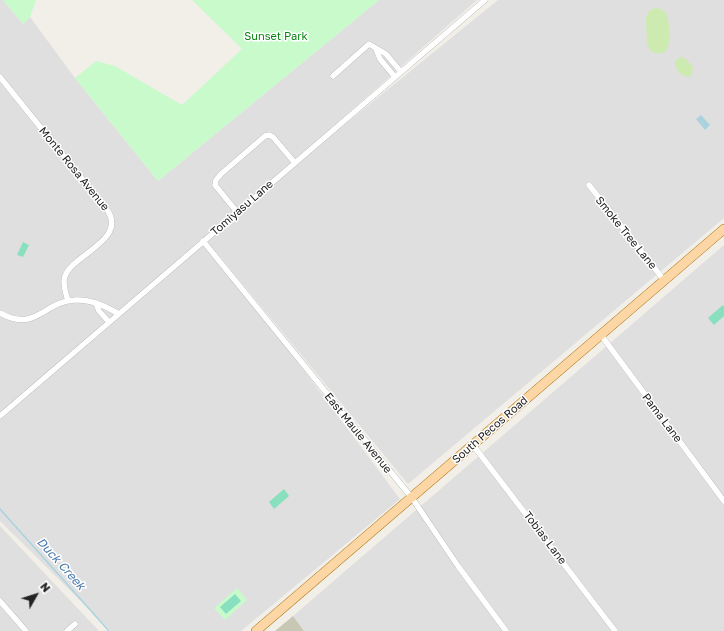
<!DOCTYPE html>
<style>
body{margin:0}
#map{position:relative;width:724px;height:631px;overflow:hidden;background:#f2efe9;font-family:"Golos Text",sans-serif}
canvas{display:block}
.north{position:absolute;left:16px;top:575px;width:40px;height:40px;-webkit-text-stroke:3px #fff;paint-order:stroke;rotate:51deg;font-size:11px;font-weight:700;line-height:16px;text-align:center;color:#222}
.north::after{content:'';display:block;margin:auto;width:14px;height:18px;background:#222;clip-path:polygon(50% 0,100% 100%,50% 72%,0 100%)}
</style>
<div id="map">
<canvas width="724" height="631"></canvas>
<div class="north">N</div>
</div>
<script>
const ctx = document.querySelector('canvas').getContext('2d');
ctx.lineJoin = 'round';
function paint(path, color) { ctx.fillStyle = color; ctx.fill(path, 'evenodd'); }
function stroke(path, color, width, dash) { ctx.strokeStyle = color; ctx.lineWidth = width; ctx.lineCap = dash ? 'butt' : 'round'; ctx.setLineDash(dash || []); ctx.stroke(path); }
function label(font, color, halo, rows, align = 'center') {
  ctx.font = font + ' "Golos Text",sans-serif'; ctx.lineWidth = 3; ctx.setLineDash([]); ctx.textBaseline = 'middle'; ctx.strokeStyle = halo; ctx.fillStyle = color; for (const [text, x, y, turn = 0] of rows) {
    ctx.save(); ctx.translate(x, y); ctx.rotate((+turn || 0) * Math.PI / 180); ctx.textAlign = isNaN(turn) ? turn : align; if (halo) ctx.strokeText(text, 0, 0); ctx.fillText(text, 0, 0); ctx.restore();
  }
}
paint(new Path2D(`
 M0,0h3l20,24 7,-7 45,61 83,103 221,-181h98l-260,228 281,-228h226v218l-316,266 -196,-237 188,252 -159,132h-130l-111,-110z
 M724,245v386h-420l-11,-15z
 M0,526l99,105h-99z`), '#e0dfdf');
paint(new Path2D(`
 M293,616l11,15h-29z`), '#c7c7b4');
paint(new Path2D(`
 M655,8c7,0 11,3 13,10 1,12 7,43 -16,34l-5,-7 -1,-28 3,-6z
 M680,57l6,2 7,8 -1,7 -3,3c-8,0 -15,-9 -14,-16z`), '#cdebb0');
paint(new Path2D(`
 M3,0h33l-6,17 -7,7z
 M192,0h187l-221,181 -83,-103 21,-17 19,5 67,39 60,-56z
 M237,588l10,12 -22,20 -11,-12z`), '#c8facc');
paint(new Path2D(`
 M23,242l6,3 -6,12 -6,-2z
 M723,305l1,2v9l-10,9 -6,-7z
 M284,489l5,7 -15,13 -5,-7z
 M235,594l6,7 -15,13 -6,-7z`), '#88e0be');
paint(new Path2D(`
 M701,115l9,10 -5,5 -9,-11z`), '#aad3df');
stroke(new Path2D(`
 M0,509l109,122`), '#aad3df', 1.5);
const minor = new Path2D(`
 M376,49l4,10 15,18
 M333,76l36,-32 17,10 15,18
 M0,77l108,134c18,29 -34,43 -43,65 -3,7 1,18 3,25
 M589,185l75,95
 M237,212l-22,-27 1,-5 5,-6 44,-38 4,-1 4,2 22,26
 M203,241l209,257 46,68 48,65
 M96,303l3,8 10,11
 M0,313c36,20 44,-12 75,-13 16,-1 30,6 44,14
 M601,335l123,166
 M0,416l485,-416
 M473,445l142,186
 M0,601l26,30
 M67,631l8,-7`);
const primary = new Path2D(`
 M256,631l468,-402`);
stroke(minor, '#a9a9a9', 6);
stroke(primary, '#a06b00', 10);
stroke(minor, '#fff', 5.5);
stroke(primary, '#fcd6a4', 9);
label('11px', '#0c8416', '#fff', [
 ["Sunset Park",276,37]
]);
label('11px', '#222', '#fff', [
 ["Monte Rosa Avenue",74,169,51],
 ["Tomiyasu Lane",242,208,-41],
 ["Smoke Tree Lane",626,233,51],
 ["Pama Lane",662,418,53],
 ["South Pecos Road",490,430,-41],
 ["East Maule Avenue",358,433,51],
 ["Tobias Lane",545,538,53]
]);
label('italic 12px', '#4a7aab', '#fff', [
 ["Duck Creek",61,564,48]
]);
</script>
